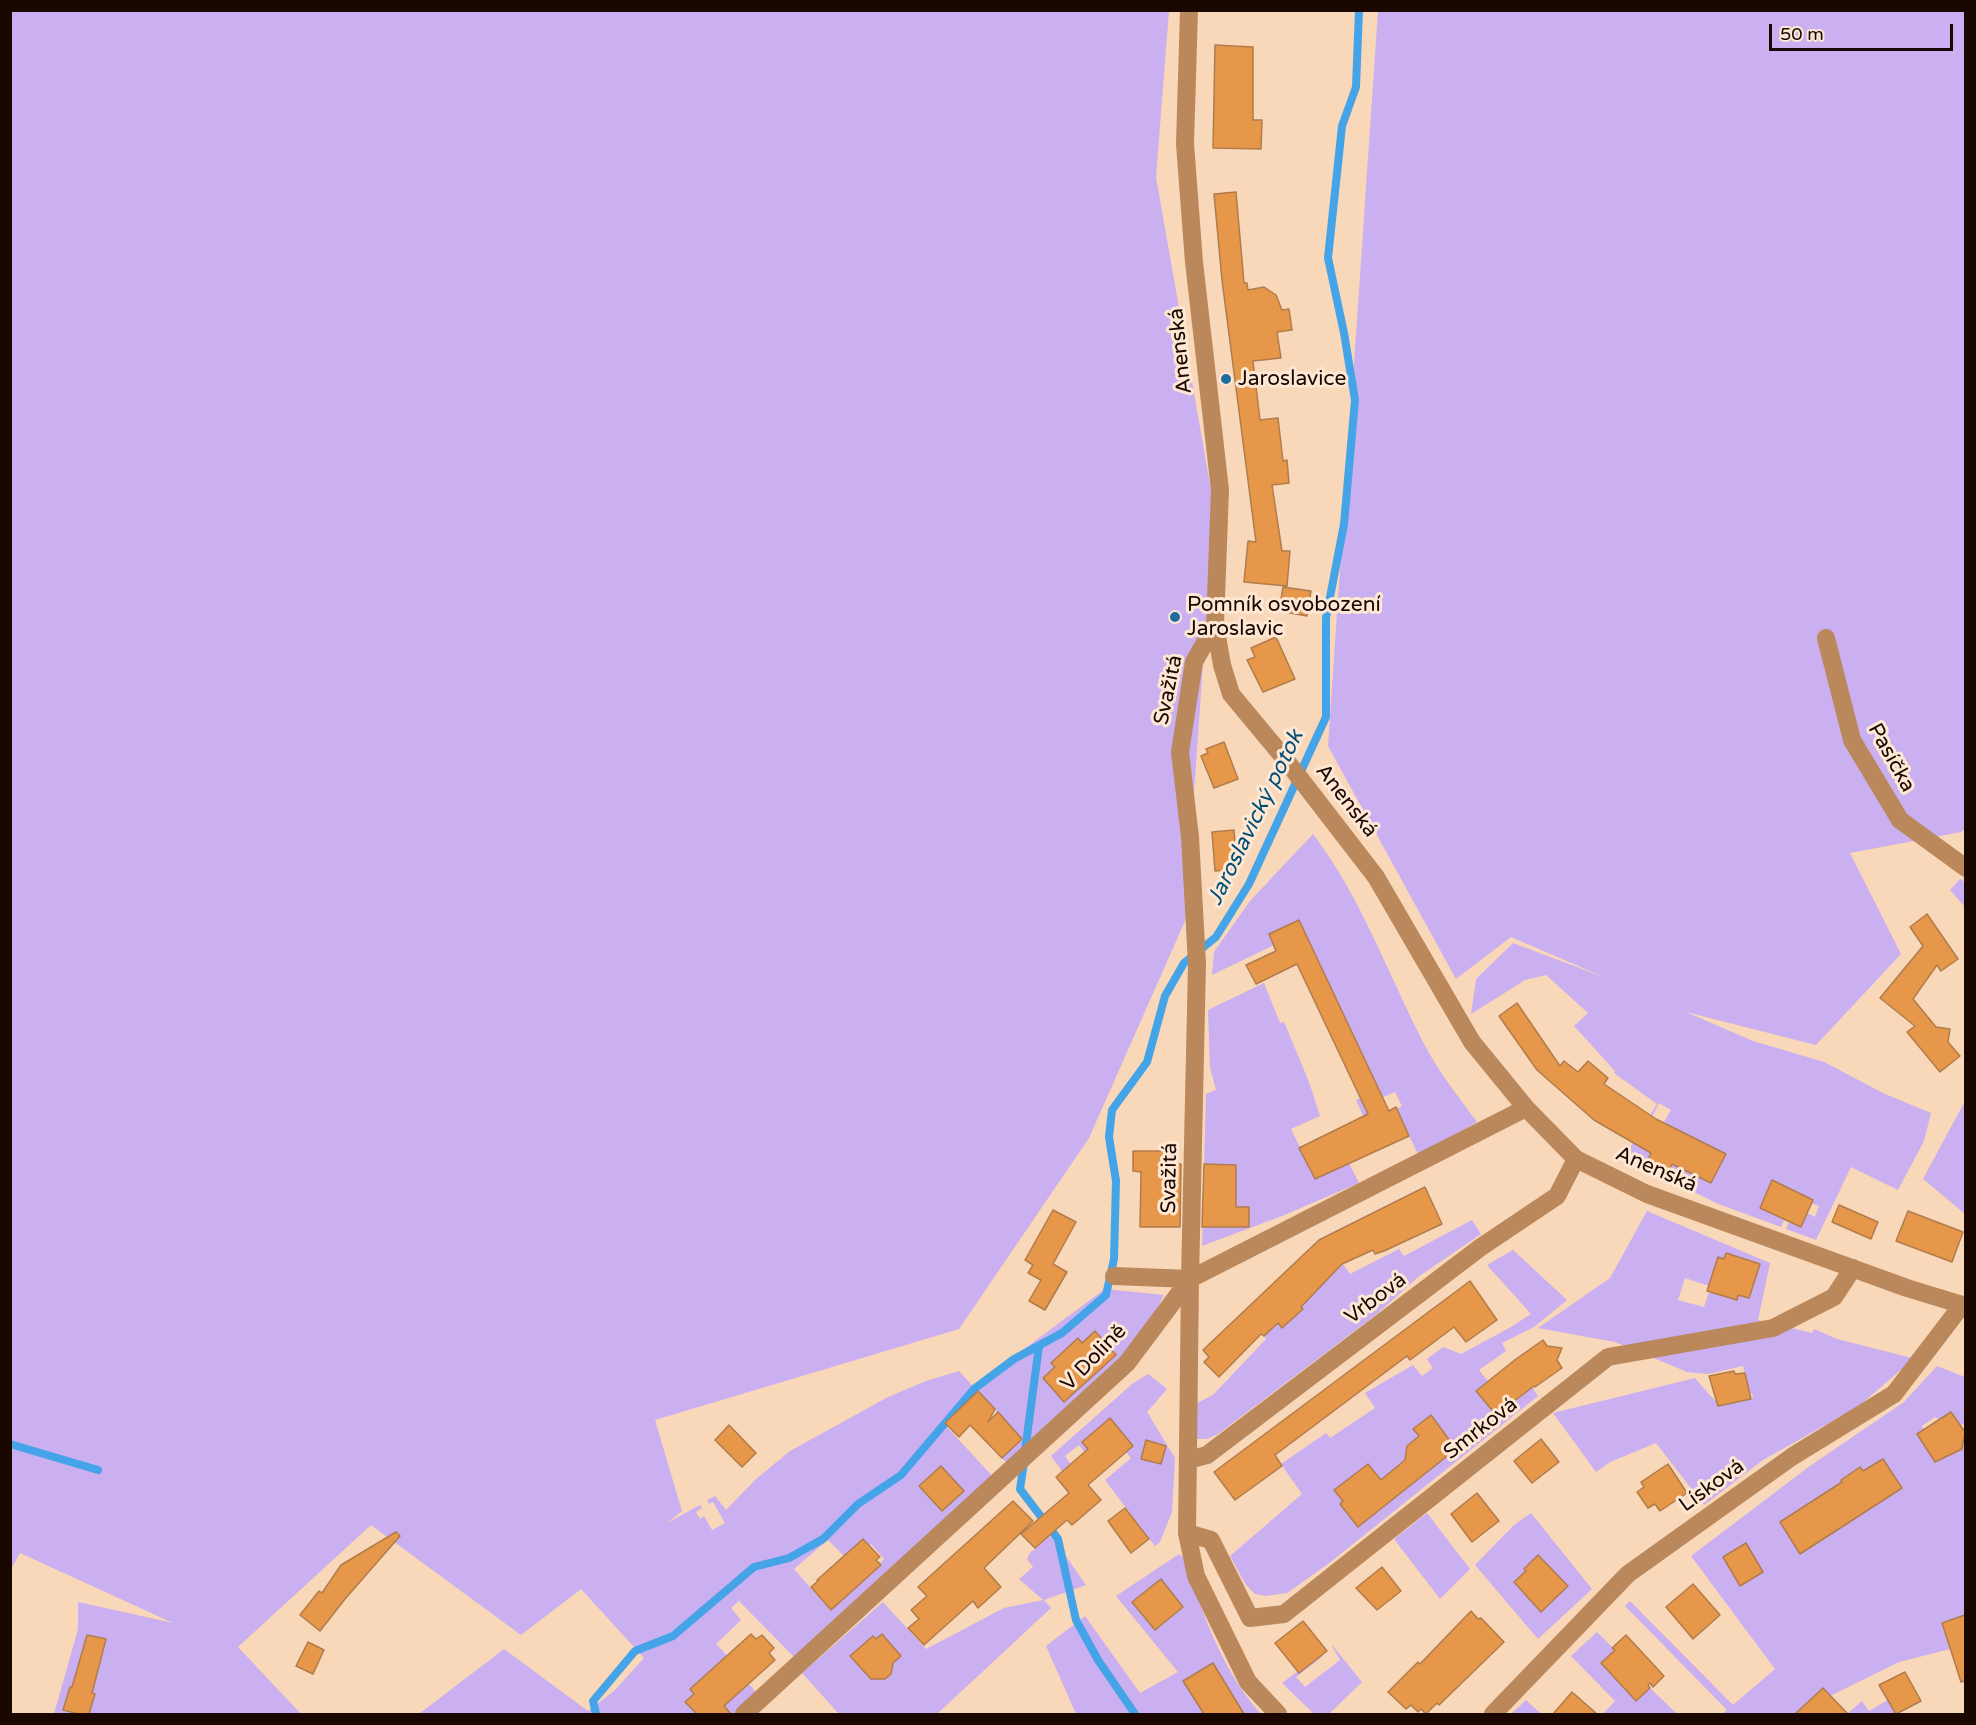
<!DOCTYPE html>
<meta charset="utf-8">
<style>
body{margin:0}
#map{position:relative;width:1976px;height:1725px;overflow:hidden;background:#f9d7b9;font-family:"Varela Round",sans-serif}
canvas{display:block}
.frame{position:absolute;inset:0;border:12px solid #1a0700;pointer-events:none}
.scale{position:absolute;left:1769px;top:24px;width:184px;height:27px;box-sizing:border-box;border:3px solid #1a0700;border-top:0;padding-left:8px;font-size:18px;line-height:21px;white-space:nowrap;color:#1a0700;-webkit-text-stroke:4px #fee7d3;paint-order:stroke}
</style>
<div id="map">
<canvas width="1976" height="1725"></canvas>
<div class="frame"></div>
<div class="scale">50 m</div>
</div>
<script>
const ctx = document.querySelector('canvas').getContext('2d');
ctx.lineJoin = 'round';
function paint(path, color) { ctx.fillStyle = color; ctx.fill(path, 'evenodd'); }
function stroke(path, color, width, dash) { ctx.strokeStyle = color; ctx.lineWidth = width; ctx.lineCap = dash ? 'butt' : 'round'; ctx.setLineDash(dash || []); ctx.stroke(path); }
function label(font, color, halo, rows, align = 'center') {
  ctx.font = font + ' "Varela Round",sans-serif'; ctx.lineWidth = 6; ctx.setLineDash([]); ctx.textBaseline = 'middle'; ctx.strokeStyle = halo; ctx.fillStyle = color; for (const [text, x, y, turn = 0] of rows) {
    ctx.save(); ctx.translate(x, y); ctx.rotate((+turn || 0) * Math.PI / 180); ctx.textAlign = isNaN(turn) ? turn : align; if (halo) ctx.strokeText(text, 0, 0); ctx.fillText(text, 0, 0); ctx.restore();
  }
}
paint(new Path2D(`
 M11,11h1158l-13,166 58,330 -29,414 -96,217 -130,191 -304,91 27,91 -15,12 33,-18 2,3 -6,4 4,7 4,-3 8,14 13,-7 -12,-21 -4,2 -2,-4 8,-4 11,14 29,-30 35,-29 98,-54 38,-16 33,-10 19,21 23,-26 104,-77 59,6 -26,50 -127,122 -9,-9 20,-19 -44,-47 -32,34 50,54 -200,179 -57,-58 -8,7 10,12 -25,24 11,11 -3,3 34,36 -22,20h-317l85,-65 84,62 26,-20 30,-33 -63,-69 -60,46 -150,-110 -133,122 63,67h-247l24,-85v-27l95,21 -153,-70 -9,16zM828,1540l26,26 17,-22 13,15 -4,4 2,2 -52,45 -36,-41z
 M1378,11h587v818l-4,3 -111,21 51,101 -85,91 -130,-33 67,29 71,21 61,32 46,19 -7,28 -26,49 -47,-23 -35,73 -30,-11 3,-7 12,5 6,-14 8,4 4,-11 -8,-3 1,-4 -40,-19 -12,28 24,12 -3,7 -65,-24 -50,-25 6,-14 2,1 -13,-38 10,-17 -12,-7 -22,43 14,7 -7,15 -21,-9 34,-55 -43,-31 1,-2 -41,-45 14,-13 -42,-38 -21,5 -54,34 5,-35 37,-36 93,35 -95,-41 -55,42 -128,-233z
 M1313,834c48,63 74,138 110,208 15,29 35,54 54,80l-58,34 -23,-47 6,-3 -7,-14 -21,9 -9,19 -9,-20 22,-11 -79,-169 -30,14 5,11 -62,30 2,-23 36,-51z
 M1960,879l5,3v25l-15,-17z
 M1264,983l16,40 4,-1 25,60 11,34 -29,13 24,49 34,-15 10,20 -77,33 -80,30 4,-152 10,-4 -6,-23 -2,-57z
 M1965,1101h1l-1,113 -42,-35z
 M1647,1211l123,52 -12,57 54,13 2,-4 23,10 75,19 -1,3 -52,45 -96,54 -59,45 -48,-62 -46,19 -14,10 -43,-59 142,-35c23,27 22,31 58,20l-1,-5h-3l-6,-27 -35,8 -21,-2 -72,-30 -77,-14 72,-50zM1726,1253l34,11 -11,34 -11,-3 -1,5 -28,-8 -5,15 -26,-7 7,-22 24,8 9,-29 6,2z
 M1472,1220l9,14 -63,43 -41,37 -159,120 -11,5h-10v-36l16,-8 53,-56 -2,-3 14,-13 4,5 8,-7 -4,-5 29,-24 28,-28 7,10 49,-25 5,7z
 M1513,1250l54,50 -33,27 -32,16 4,8 -27,19 13,16 -12,10 16,21 36,-30 6,9 -210,168 -41,29 -21,3 -11,-2 -9,-9 -16,-29 72,-62 -21,-30 45,-31 4,5 45,-30 -10,-15 48,-28 9,11 11,-8 -6,-9 16,-12 18,7 50,-27 20,-13 -44,-49z
 M1937,1366l28,11v51l-2,-4 -3,1 -9,-13 -12,8 -4,-3 -13,9 2,4 -7,4 18,28 27,-13 -2,-7 5,-4v177l-23,8 8,26 -51,13 -69,34 -7,-8 -28,26h-72l4,-4 -102,-104 5,-5 103,104 42,-36 -84,-113 119,-90 94,-64z
 M1148,1374l19,15 -20,23 28,46 -3,54 -12,30 -5,4 -50,-66 26,-22 -5,-6 7,-6 -23,-27 -28,23 11,13 -3,4 12,14 -1,1 -22,-29 -14,11 13,18 -1,1 -8,-9 -7,5 -11,-15 81,-72z
 M1427,1513l43,56 -30,30 -46,-60z
 M1531,1513l61,76 -54,50 -63,-74 39,-40z
 M1050,1536l8,9 28,40 -42,15 7,8 -114,106h-98l-37,-41 81,-71 43,47 78,-41 39,-8 -24,-21 14,-12 -6,-8 3,-6z
 M1179,1554l4,3c19,54 39,114 78,157h-185l-30,-68 39,-30 55,77 38,-21 -62,-76z
 M1597,1632l18,18 -13,12 34,38 14,-12 27,26h-74l12,-13 -44,-45z
 M1332,1646h1l29,36 -33,32h-15l-32,-31 40,-30 1,3 -27,21 9,10 35,-27z
 M1526,1700l15,14h1h-31z
 M1888,1700l8,14h-49l15,-13 7,10z`), '#caaff1');
stroke(new Path2D(`
 M10,1444l88,26
 M1025,1451l14,-105
 M1024,1463l-4,26 38,50 18,81 22,40 37,54
 M596,1714l-3,-13 42,-50 38,-15 81,-69 35,-9 34,-19 35,-35 43,-29 73,-86 40,-30 48,-26 44,-38 8,-36 2,-78 -7,-44 3,-27 35,-48 18,-66 19,-33 32,-26 33,-53 77,-167v-99l18,-94 11,-124 -11,-67 -16,-75 14,-132 14,-39 3,-77`), '#44a4e7', 8);
const building = new Path2D(`
 M1215,45l38,2v73h9l-1,29 -48,-1z
 M1236,192l8,91h3l1,7 16,-3 12,8 6,15 7,-1 3,21 -15,2 4,26 -28,3 7,59 18,-2 5,43 4,-1 2,23 -17,2 10,66h8l-3,35 -43,-4 4,-41 8,1 -34,-262 -8,-86z
 M1283,587l28,4 -4,25 -28,-5z
 M1276,637l19,42 -32,13 -16,-32 8,-3 -4,-9z
 M1224,742l14,37 -24,9 -13,-32 7,-3 -2,-4z
 M1234,830l3,39 -22,2 -3,-39z
 M1927,914l31,45 -17,12 -4,-6 -24,34 23,28 14,2 -2,13 12,14 -20,16 -33,-40 8,-6 -35,-28 43,-52 -13,-19z
 M1299,920l90,191 7,-4 13,29 -94,43 -16,-31 69,-34 -71,-150 -41,20 -10,-19 30,-14 -7,-17z
 M1517,1003l43,63 4,-5 14,11 10,-11 20,17 -4,6 52,35 70,35 -15,29 -39,-19 -7,15 -22,-9 8,-17 -57,-33 -57,-50 -38,-54z
 M1133,1151h44v13h4l-1,63h-40l1,-55 -8,-1z
 M1204,1164l32,1v42h13v20h-47z
 M1772,1180l41,20 -12,27 -41,-19z
 M1425,1187l17,37 -58,27 -9,3 -2,-4 -31,14 -41,43 2,2 -21,19 -4,-5 -14,13 -3,-2 -42,43 -15,-15 5,-5 -6,-7 116,-110z
 M1839,1205l39,17 -7,17 -39,-17z
 M1053,1210l23,12 -23,42 14,8 -22,38 -16,-9 12,-21 -13,-7 5,-8 -8,-5z
 M1908,1211l55,21 -11,30 -56,-21z
 M1726,1253l34,11 -11,34 -11,-3 -1,5 -30,-9 11,-34 6,2z
 M1470,1281l27,39 -31,22 -12,-15 -44,33 -3,-4 -132,99 7,11 -47,34 -21,-28z
 M1095,1331l21,24 -52,47 -21,-24 12,-11 -4,-4 27,-25 4,5z
 M1543,1340l4,6 15,2 -5,12 5,8 -27,19 -1,-1 -38,29 -20,-24 40,-32z
 M1734,1371l1,3 10,-1 6,26 -33,7 -9,-30z
 M978,1391l17,18 -7,13 10,-10 24,27 -20,19 -32,-33 -11,12 -14,-14z
 M1951,1412l14,20 -3,17 -27,13 -18,-28z
 M1431,1415l25,34 -98,78 -18,-23 3,-3 -9,-11 34,-26 13,16 24,-20 2,-14 12,-10 -6,-7z
 M1110,1418l23,28 -45,39 13,15 -29,25 -5,-5 -32,28 -14,-14 48,-41 -13,-16 32,-28 -6,-7z
 M729,1425l27,28 -14,14 -27,-27z
 M1541,1439l18,23 -27,21 -18,-22z
 M1146,1440l20,6 -5,18 -20,-5z
 M1883,1459l19,29 -102,66 -20,-32 62,-40 -1,-2 19,-13 3,4z
 M1668,1464l19,29 -27,18 -5,-7 -7,4 -11,-16 7,-5 -3,-5z
 M941,1466l23,25 -22,20 -23,-25z
 M1477,1493l22,28 -27,21 -21,-28z
 M1013,1501l20,20 -49,47 17,19 -23,21 -5,-7 -49,44 -16,-17 11,-9 -8,-9 16,-14 -9,-9z
 M1125,1508l24,31 -18,14 -23,-32z
 M396,1532l4,4 -55,63 -25,32 -20,-16 19,-24 3,2 19,-28z
 M863,1539l17,18 -4,3 5,5 -50,45 -20,-23 7,-6 -1,-1z
 M1746,1543l17,29 -23,14 -17,-29z
 M1538,1555l30,31 -27,26 -27,-30 12,-11 -2,-2z
 M1382,1567l19,24 -24,19 -21,-22z
 M1161,1579l22,28 -28,23 -23,-28z
 M1693,1584l27,31 -27,24 -27,-32z
 M1471,1611l7,8 3,-1 23,24 -65,63 -2,-2 -11,11 -5,-5 -3,3 -7,-7 -5,4 -18,-17 30,-30 2,2z
 M1965,1615v66l-4,1 -19,-59z
 M1303,1621l24,30 -28,22 -24,-30z
 M751,1634l5,5 6,-4 12,13 -5,5 6,7 -51,46 7,8h-34l-12,-12 9,-8 -4,-5z
 M882,1634l19,22 -8,7 -2,11 -6,5h-14l-21,-23 23,-20 3,3z
 M87,1635l19,4 -14,54 3,1 -6,20h-10l-16,-4 7,-23h2z
 M1626,1635l38,41 -11,11 -3,-4 -2,2 2,3 -14,13 -35,-38 14,-13 -3,-2z
 M308,1642l16,8 -11,24 -17,-8z
 M1213,1663l31,51h-40l-21,-33z
 M1905,1672l16,29 -25,13 -17,-29z
 M1823,1688l25,26h-53z
 M1572,1692l25,22h-44z`);
paint(building, '#e69749');
stroke(building, '#b07c4c', 1.5);
stroke(new Path2D(`
 M1189,10l-4,134 9,118 26,228 -5,135 7,40 9,29 54,65 91,118 96,165 54,66 50,51 71,35 260,94 59,18
 M1215,625l-21,37 -14,90 10,85 7,127 -7,315 -3,254 9,43 52,106 30,32
 M1826,638l26,102 48,80 66,48
 M1114,1276l76,3
 M1188,1460l19,-5 274,-208 76,-51 19,-37
 M1187,1533l24,7 39,78 34,-4 324,-257 165,-29 61,-31 19,-29
 M744,1714l383,-351 63,-84 336,-171
 M1493,1714l135,-140 165,-118 101,-62 68,-89`), '#ba885b', 18);
for (const [x, y, r, color] of [
 [1226,379,6,"#1f6c9e"],
 [1175,617,6,"#1f6c9e"]
]) { const dot = new Path2D(); dot.arc(x, y, r, 0, 2 * Math.PI); ctx.fillStyle = color; ctx.fill(dot); stroke(dot, '#fee7d3', 2); }
label('21px', '#1a0700', '#fee7d3', [
 ["Anenská",1181,351,-96],
 ["Svažitá",1169,690,-78],
 ["Pasíčka",1891,758,61],
 ["Anenská",1346,801,52],
 ["Anenská",1656,1170,23],
 ["Svažitá",1170,1178,-89],
 ["Vrbová",1376,1299,-37],
 ["V Dolině",1094,1358,-46],
 ["Smrková",1481,1429,-38],
 ["Lísková",1712,1486,-36]
]);
label('21px', '#1a0700', '#fee7d3', [
 ["Jaroslavice",1238,379],
 ["Pomník osvobození",1187,605],
 ["Jaroslavic",1187,629]
], 'left');
label('italic 22px', '#014f7a', '#fee7d3', [
 ["Jaroslavický potok",1256,818,-64]
]);
</script>
